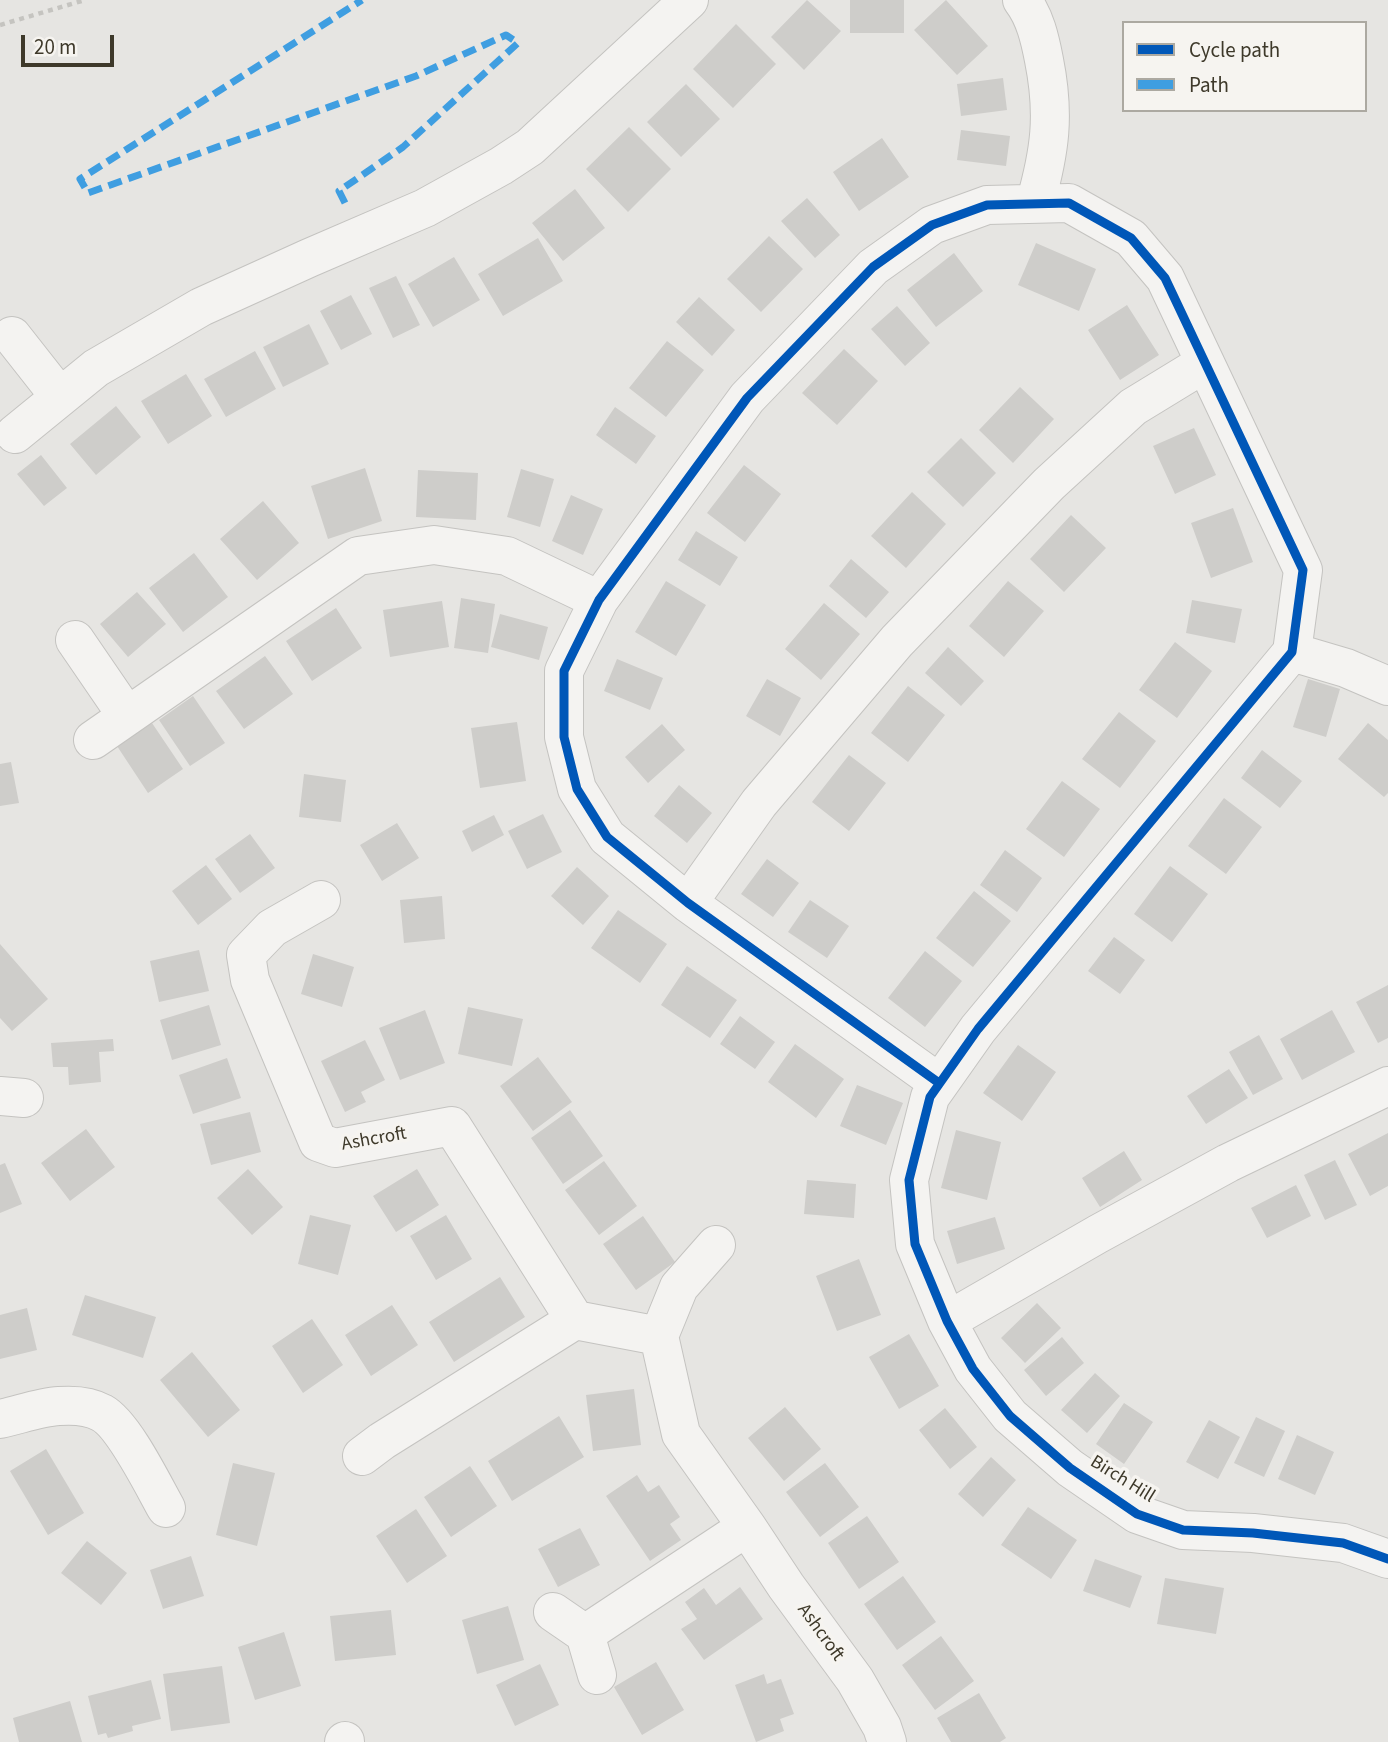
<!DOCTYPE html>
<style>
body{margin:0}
#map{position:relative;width:1388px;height:1742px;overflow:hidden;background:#e6e5e2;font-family:"Source Sans 3",sans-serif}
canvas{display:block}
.legend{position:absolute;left:1122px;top:21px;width:245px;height:91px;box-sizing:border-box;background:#f6f4f0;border:2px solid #aca9a1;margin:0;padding:9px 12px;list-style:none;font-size:21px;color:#3e392a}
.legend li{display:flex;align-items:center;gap:14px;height:35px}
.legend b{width:35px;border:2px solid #aca9a1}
.scale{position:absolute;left:21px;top:35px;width:93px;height:32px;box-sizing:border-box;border:4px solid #3e392a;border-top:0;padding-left:9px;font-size:21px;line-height:24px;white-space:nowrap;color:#3e392a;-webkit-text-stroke:5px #f6f4f0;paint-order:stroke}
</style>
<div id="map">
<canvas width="1388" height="1742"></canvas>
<ul class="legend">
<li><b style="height:9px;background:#0057b8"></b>Cycle path</li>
<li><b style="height:9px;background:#3f9ee1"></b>Path</li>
</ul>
<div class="scale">20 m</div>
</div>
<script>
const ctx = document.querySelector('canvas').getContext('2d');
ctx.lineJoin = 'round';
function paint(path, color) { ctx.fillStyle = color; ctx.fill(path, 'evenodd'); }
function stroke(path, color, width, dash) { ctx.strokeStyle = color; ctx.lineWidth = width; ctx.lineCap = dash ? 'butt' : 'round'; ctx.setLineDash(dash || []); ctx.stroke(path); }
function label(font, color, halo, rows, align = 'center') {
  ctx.font = font + ' "Source Sans 3",sans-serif'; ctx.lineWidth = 7; ctx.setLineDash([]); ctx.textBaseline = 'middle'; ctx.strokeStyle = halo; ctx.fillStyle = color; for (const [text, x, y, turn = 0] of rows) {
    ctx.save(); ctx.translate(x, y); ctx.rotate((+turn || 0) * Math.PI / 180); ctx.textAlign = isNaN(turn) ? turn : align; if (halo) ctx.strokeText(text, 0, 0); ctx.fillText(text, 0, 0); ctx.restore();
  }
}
paint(new Path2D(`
 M807,0l34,31 -37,39 -33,-33z
 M850,0h54v33h-54z
 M946,0l42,46 -31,29 -43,-45z
 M736,24l40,40 -43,44 -40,-39z
 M1003,78l4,32 -46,6 -4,-32z
 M686,84l34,35 -39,38 -34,-35z
 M629,127l42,42 -43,43 -42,-43z
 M961,130l49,6 -4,30 -49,-6z
 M882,138l27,39 -50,34 -26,-39z
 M575,189l30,39 -42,33 -31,-38z
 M807,198l33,37 -25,23 -34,-37z
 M769,236l34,33 -42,43 -34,-33z
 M538,238l25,43 -60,35 -25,-42z
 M1036,243l60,26 -17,42 -61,-26z
 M954,253l29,38 -47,36 -29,-37z
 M454,257l26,43 -47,27 -25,-43z
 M396,276l24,49 -27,13 -24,-50z
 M351,295l21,39 -31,16 -21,-39z
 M699,297l36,33 -23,26 -36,-34z
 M1127,305l32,50 -39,25 -32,-50z
 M897,306l33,37 -25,23 -34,-37z
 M309,324l20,40 -46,23 -20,-40z
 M667,341l37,29 -38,47 -37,-29z
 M844,349l34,32 -41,44 -35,-32z
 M255,351l21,38 -50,28 -22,-38z
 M186,374l26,42 -44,28 -27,-43z
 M1020,387l34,32 -41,44 -34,-33z
 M116,406l25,31 -45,38 -26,-31z
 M615,407l41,29 -20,28 -40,-29z
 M1194,428l22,47 -41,19 -22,-48z
 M961,438l35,35 -33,34 -36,-35z
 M41,455l26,33 -23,18 -27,-32z
 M744,465l37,29 -36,48 -38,-29z
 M365,468l17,53 -54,18 -17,-53z
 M521,469l33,10 -14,48 -33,-10z
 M418,470l60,3 -2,47 -60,-3z
 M912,492l34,32 -40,44 -35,-32z
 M571,495l32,14 -20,46 -31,-14z
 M263,501l36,42 -42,37 -37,-41z
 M1233,508l20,54 -42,16 -20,-55z
 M1071,515l35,33 -42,44 -34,-33z
 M696,531l42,26 -18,29 -42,-26z
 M194,553l34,44 -45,35 -34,-44z
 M851,559l38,33 -23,26 -37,-32z
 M666,581l40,24 -30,51 -41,-24z
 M1008,581l36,30 -40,46 -35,-31z
 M137,592l29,32 -38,33 -28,-33z
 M461,598l34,6 -7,49 -34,-5z
 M1192,600l50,9 -7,34 -49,-10z
 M442,601l7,46 -59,10 -7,-47z
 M824,603l36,31 -39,46 -36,-31z
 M336,608l26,40 -50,33 -26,-40z
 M500,614l48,13 -9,33 -48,-13z
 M1175,642l37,29 -35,47 -38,-28z
 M948,647l36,34 -23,25 -36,-33z
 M265,656l28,38 -49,35 -28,-38z
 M617,659l46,19 -13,32 -46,-19z
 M767,679l34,19 -21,38 -34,-20z
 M1308,679l32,10 -14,48 -33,-10z
 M908,686l37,29 -37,47 -37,-29z
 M193,696l32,47 -35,23 -31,-46z
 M1119,712l37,29 -36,47 -38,-29z
 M517,722l9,59 -46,7 -9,-60z
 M152,723l31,46 -35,24 -31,-47z
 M1368,723l20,17v53l-4,4 -46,-38z
 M662,724l23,26 -37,33 -23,-26z
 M1262,750l40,31 -22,27 -39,-30z
 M849,755l37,28 -37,48 -37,-29z
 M11,762l8,41 -19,3v-42z
 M304,774l42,6 -5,42 -42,-5z
 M1062,781l38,28 -36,48 -38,-28z
 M679,785l33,28 -25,30 -33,-27z
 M1224,798l38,29 -36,47 -38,-28z
 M543,814l19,38 -35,17 -19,-38z
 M494,815l10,20 -32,17 -10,-21z
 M397,823l22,35 -37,23 -22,-36z
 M250,834l25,34 -35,25 -25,-34z
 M1005,850l37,28 -25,34 -37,-27z
 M767,859l32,24 -26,34 -32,-23z
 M206,865l26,34 -34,26 -26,-34z
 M1170,866l38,28 -36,48 -38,-28z
 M577,867l32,29 -26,29 -32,-29z
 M974,891l37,30 -38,46 -37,-29z
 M442,896l3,43 -41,4 -4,-43z
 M810,900l39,26 -22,32 -39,-26z
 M618,910l49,34 -27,39 -49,-35z
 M1114,937l31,23 -25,34 -32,-23z
 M0,944l48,55 -36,32 -12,-13z
 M199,950l10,41 -50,11 -9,-41z
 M925,951l37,30 -37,46 -37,-29z
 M313,954l41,13 -12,40 -41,-13z
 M687,966l50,34 -27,38 -49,-33z
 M1388,985v53l-10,5 -22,-41z
 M209,1005l12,40 -49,15 -12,-40z
 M468,1007l55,12 -11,47 -54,-12z
 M425,1010l20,53 -45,17 -21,-52z
 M1332,1010l23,42 -53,28 -22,-41z
 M740,1016l35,26 -20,27 -35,-25z
 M1259,1035l24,44 -30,16 -24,-43z
 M113,1039l1,12 -15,1 2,30 -32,3 -1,-18h-15l-2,-24z
 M365,1040l20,40 -24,12 5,10 -21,10 -24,-51z
 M795,1044l49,35 -28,39 -48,-36z
 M1018,1045l38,27 -34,49 -39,-28z
 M538,1057l34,45 -39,29 -33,-45z
 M227,1058l14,40 -48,16 -14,-39z
 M1229,1069l19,29 -42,26 -19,-28z
 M857,1085l46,18 -17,42 -46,-19z
 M570,1110l33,46 -40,28 -32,-46z
 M250,1112l11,40 -50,13 -11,-41z
 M86,1129l29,38 -45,34 -29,-38z
 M956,1130l45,12 -14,58 -46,-12z
 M1388,1133v53l-18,10 -22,-42z
 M1124,1151l18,29 -42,27 -18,-29z
 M1335,1160l22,45 -32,15 -21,-45z
 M604,1161l33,45 -38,29 -34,-45z
 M5,1163l17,41 -22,9v-48z
 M248,1169l35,38 -31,28 -35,-37z
 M417,1169l22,36 -43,27 -23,-36z
 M807,1180l49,4 -2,34 -50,-4z
 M1296,1185l15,31 -44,22 -16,-30z
 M310,1215l41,10 -13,50 -40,-11z
 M446,1215l26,44 -36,21 -26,-44z
 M643,1216l32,46 -39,28 -33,-46z
 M995,1217l10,32 -48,15 -10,-33z
 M859,1259l22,56 -44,16 -21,-55z
 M500,1277l25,40 -71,45 -25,-40z
 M85,1295l71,22 -13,41 -71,-23z
 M1037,1303l24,25 -36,35 -24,-25z
 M392,1305l26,40 -47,31 -26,-41z
 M27,1308l10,42 -37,9v-44z
 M312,1319l31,46 -40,28 -31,-47z
 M909,1334l30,52 -40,23 -30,-52z
 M1062,1337l22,26 -38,33 -22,-26z
 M192,1352l48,58 -32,27 -48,-57z
 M1095,1373l25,23 -33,37 -26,-23z
 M634,1389l7,56 -48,6 -7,-56z
 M1124,1403l29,19 -29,42 -28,-20z
 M785,1407l36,42 -37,32 -36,-43z
 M945,1408l32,39 -27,22 -31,-39z
 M559,1416l25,41 -72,44 -24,-40z
 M1256,1417l29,14 -21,46 -30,-14z
 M1209,1420l31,17 -22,42 -32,-17z
 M1297,1435l37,17 -19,43 -37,-16z
 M46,1449l38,64 -36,22 -38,-64z
 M991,1457l25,23 -33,37 -25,-23z
 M233,1463l42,10 -18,73 -41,-11z
 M825,1463l34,44 -39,30 -34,-45z
 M470,1466l27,40 -46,31 -27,-40z
 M637,1475l11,17 11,-7 21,32 -10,7 11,16 -31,21 -44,-65z
 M1028,1507l49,33 -26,39 -50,-34z
 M416,1509l31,47 -40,27 -31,-47z
 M867,1516l32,46 -40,27 -31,-46z
 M580,1528l20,37 -42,22 -20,-38z
 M87,1541l40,32 -26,32 -40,-32z
 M191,1556l13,40 -41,13 -13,-39z
 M1095,1559l47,17 -12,32 -47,-17z
 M903,1576l33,46 -39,28 -33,-46z
 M1165,1578l59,10 -8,46 -59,-10z
 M740,1587l23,32 -59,41 -23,-31 16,-10 -12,-17 19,-14 12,17z
 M508,1606l16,54 -47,14 -15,-54z
 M391,1610l5,45 -61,6 -5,-45z
 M284,1632l17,54 -46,14 -17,-53z
 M941,1636l33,45 -39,29 -33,-45z
 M656,1662l28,48 -42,25 -28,-48z
 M540,1664l19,41 -44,21 -19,-41z
 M222,1666l8,57 -59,8 -8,-57z
 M764,1674l3,10 14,-5 13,35 -14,5 4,12 -28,11 -21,-57z
 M151,1680l10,39 -29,7 1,5 -25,7 -2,-5 -8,2 -10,-39z
 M979,1693l27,45 -6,4h-49l-14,-24z
 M70,1701l12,41h-63l-6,-24z`), '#cecdca');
const minor = new Path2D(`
 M1022,0c13,17 18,39 22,60 11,55 6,91 -9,144
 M12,336l48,61
 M15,434l81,-66 105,-61 108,-49 116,-50 76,-42 29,-19 159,-147
 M75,640l52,76
 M1292,652l54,16 42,18
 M93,740l265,-184 76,-11 73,11 92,44
 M321,900l-49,28 -26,27 4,25 68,162 17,6 117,-22 123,194
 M688,903l71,-100 138,-162 152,-157 84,-77 72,-44
 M939,1083l-251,-180 -81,-66 -30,-48 -13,-52v-66l35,-71 148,-202 126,-131 59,-42 55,-20 82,-2 62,35 34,40 138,292 -11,82 -314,377 -48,68 -21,83 6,64 32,77 26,48 37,47 60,52 67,46 46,16 70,3 90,10 45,16
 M0,1096l24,2
 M716,1245l-37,42 -20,49 22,98 66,93 39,59 69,94 27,47 5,15
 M947,1321l151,-87 130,-71 160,-77
 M0,1419c19,-4 40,-12 59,-13 14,-1 31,0 43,7 22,12 51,72 64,95
 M362,1456l20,-15 193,-121 84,16
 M553,1612l32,22 12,41
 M585,1634l162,-107
 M344,1742l1,-1`);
stroke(minor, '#c4c3c0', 40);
stroke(new Path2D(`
 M0,25l85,-25`), '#c5c4c0', 4.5, [5, 5]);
stroke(minor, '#f4f3f1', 38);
stroke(new Path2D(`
 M345,203l-6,-12 64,-44 115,-104 -12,-8 -90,41 -328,117 -8,-14 282,-179`), '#3f9ee1', 7, [14, 7]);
stroke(new Path2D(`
 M939,1083l-251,-180 -81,-66 -30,-48 -13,-52v-66l35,-71 148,-202 126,-131 59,-42 55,-20 82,-2 62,35 34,40 138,292 -11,82 -314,377 -48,68 -21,83 6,64 32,77 26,48 37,47 60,52 67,46 46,16 70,3 90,10 45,16`), '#0057b8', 9);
label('19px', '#3e392a', '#f6f4f0', [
 ["Ashcroft",374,1140,-10],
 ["Birch Hill",1122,1480,32],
 ["Ashcroft",820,1633,54]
]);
</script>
